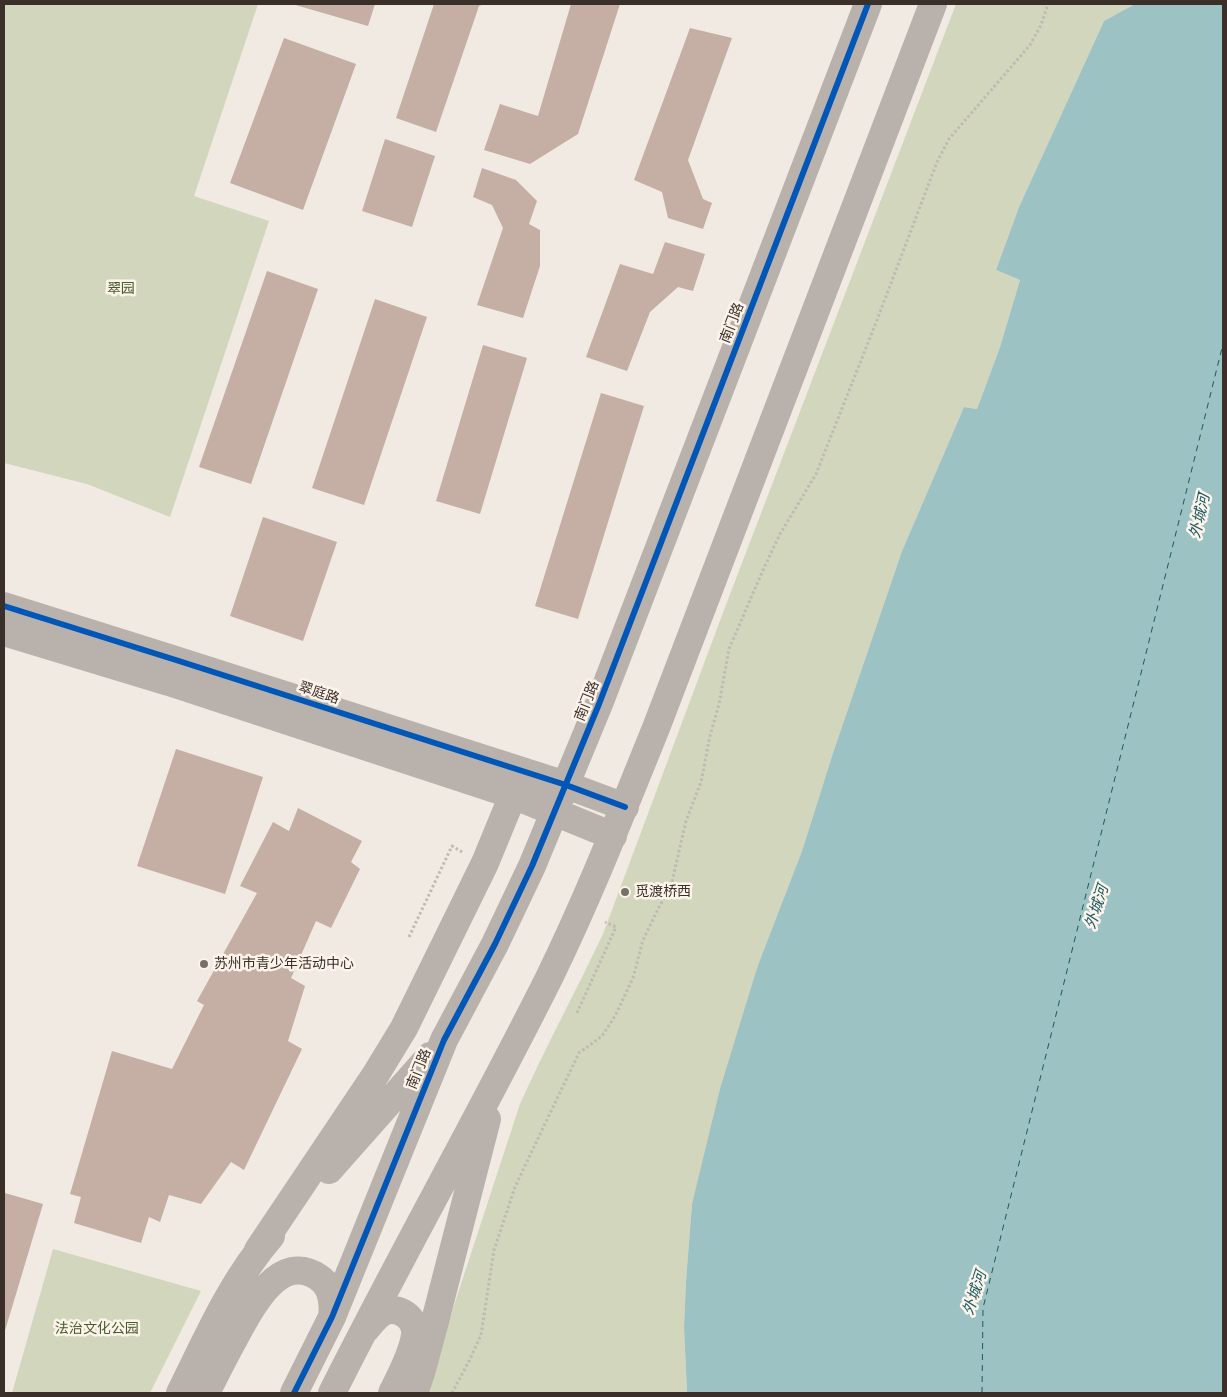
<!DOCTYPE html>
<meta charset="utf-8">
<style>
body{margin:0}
#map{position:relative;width:1227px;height:1397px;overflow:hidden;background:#f0eae3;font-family:Inter,sans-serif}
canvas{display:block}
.frame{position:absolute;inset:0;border:5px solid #3b2f29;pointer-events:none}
</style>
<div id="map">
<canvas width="1227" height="1397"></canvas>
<div class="frame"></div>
</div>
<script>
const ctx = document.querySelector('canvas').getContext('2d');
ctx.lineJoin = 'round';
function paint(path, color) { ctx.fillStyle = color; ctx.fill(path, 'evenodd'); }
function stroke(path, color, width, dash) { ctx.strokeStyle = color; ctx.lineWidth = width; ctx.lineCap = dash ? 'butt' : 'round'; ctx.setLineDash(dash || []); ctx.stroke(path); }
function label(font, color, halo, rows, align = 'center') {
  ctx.font = font + ' Inter,"Noto Sans SC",sans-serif'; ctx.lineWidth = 5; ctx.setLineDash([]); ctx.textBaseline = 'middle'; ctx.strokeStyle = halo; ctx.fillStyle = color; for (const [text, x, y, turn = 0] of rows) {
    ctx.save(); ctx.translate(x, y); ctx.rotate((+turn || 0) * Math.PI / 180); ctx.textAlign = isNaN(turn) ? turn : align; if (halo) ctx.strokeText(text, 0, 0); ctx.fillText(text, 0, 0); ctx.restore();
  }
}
paint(new Path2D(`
 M4,4h254l-64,192 75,25 -99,296 -83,-33 -83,-21z
 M956,4h179l-31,17 -85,186 -23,63 24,10 -20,67 -23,62 -13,-2 -62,144 -69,202 -31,98 -44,114 -66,239 -6,77 -2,46 3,66h-267l23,-54 77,-235c26,-58 56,-113 83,-170l121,-324z
 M53,1249l148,42 -51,102h-138z`), '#d1d6bc');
paint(new Path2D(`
 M1135,4h88v1389h-536l-3,-66 2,-46 6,-77 28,-115 38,-124 44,-114 31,-98 69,-202 62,-144 13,2 23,-62 20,-67 -24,-10 23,-63 85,-186z`), '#9dc2c3');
stroke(new Path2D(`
 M982,1393l1,-85 240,-964`), '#1a5a60', 1, [6, 5]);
paint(new Path2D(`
 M292,4h83l-7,22z
 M434,4h50l-5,2 -43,126 -40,-14z
 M571,4h49l-42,130 -48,30 -46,-14 16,-46 38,12z
 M690,28l42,10 -44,122 15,39 9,4 -9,26 -35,-11 -6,-26 -28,-12z
 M284,38l72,26 -53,146 -73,-27z
 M385,139l50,17 -23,71 -50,-16z
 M482,168l34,12 21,21 -8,23 11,6v36l-17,52 -46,-13 26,-77 -11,-23 -19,-8z
 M665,242l40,12 -12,37 -15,-4 -28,25 -23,59 -41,-14 34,-93 33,10z
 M267,271l51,18 -67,195 -52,-17z
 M375,299l52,18 -63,188 -52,-17z
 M483,345l44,13 -47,156 -44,-13z
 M601,393l43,13 -66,213 -43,-13z
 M263,517l74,25 -34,99 -73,-25z
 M176,749l87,28 -38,117 -88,-28z
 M298,808l64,33 -11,21 9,7 -29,59 -15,-7 -25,57 14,8 -17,55 14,8 -58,121 -13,-8 -30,42 -32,-9 -9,27 -11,-5 -8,26 -67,-20 7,-26 -11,-3 42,-143 60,18 32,-64 -7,-4 60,-108 -17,-7 33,-64 16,9z
 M5,1193l38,11 -39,130v-135z`), '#c5aea3');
stroke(new Path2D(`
 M409,937l43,-91 10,6
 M577,1013l39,-86 -11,-5
 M452,1393l17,-32 12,-26 13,-85 21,-63 26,-55 38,-79 23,-17 13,-20 18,-38 10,-38 15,-31 13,-23 15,-65 15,-39 9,-46 9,-32 10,-55 34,-79 17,-36 36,-60 61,-154 60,-158 12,-23 81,-94 11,-20 7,-21`), '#c1bab4', 3, [2.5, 2.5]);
stroke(new Path2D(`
 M4,606l175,55 387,124 59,22
 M4,632l165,50 344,113 100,41
 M329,1170l101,-114
 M258,1250l118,-176 28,-46 81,-165 28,-68
 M366,1329c5,-6 10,-13 17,-17 15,-7 34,6 32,23 -2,18 -15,42 -23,58
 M180,1393c27,-54 51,-111 91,-157
 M206,1393c9,-18 18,-36 28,-54 14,-26 44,-89 84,-62 14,9 16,24 14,40
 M294,1393l38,-76 112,-277 51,-96 37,-78 67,-162 269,-700
 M332,1393c70,-140 147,-275 217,-415 40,-82 73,-166 107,-250l277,-724
 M414,1393l7,-20 13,-48 53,-206`), '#b9b2ac', 28);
stroke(new Path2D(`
 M4,606l175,55 387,124 59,22
 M294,1393l38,-76 112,-277 51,-96 37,-78 67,-162 269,-700`), '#0057b8', 6);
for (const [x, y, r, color] of [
 [625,892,5,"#7a706a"],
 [204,964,5,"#7a706a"]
]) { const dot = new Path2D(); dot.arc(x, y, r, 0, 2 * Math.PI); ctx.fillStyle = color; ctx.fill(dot); stroke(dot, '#fcf4eb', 2); }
label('14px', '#485b2a', '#fcf4eb', [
 ["翠园",121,289],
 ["法治文化公园",97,1329]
]);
label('14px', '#3b2f29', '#fcf4eb', [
 ["南门路",732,323,-69],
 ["翠庭路",319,693,18],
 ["南门路",587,701,-68],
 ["南门路",419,1069,-68]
]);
label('14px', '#3b2f29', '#fcf4eb', [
 ["觅渡桥西",635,892],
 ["苏州市青少年活动中心",214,964]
], 'left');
label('italic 15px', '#1a5a60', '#fcf4eb', [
 ["外城河",1200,516,-77],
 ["外城河",1097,907,-72],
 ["外城河",975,1293,-72]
]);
</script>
